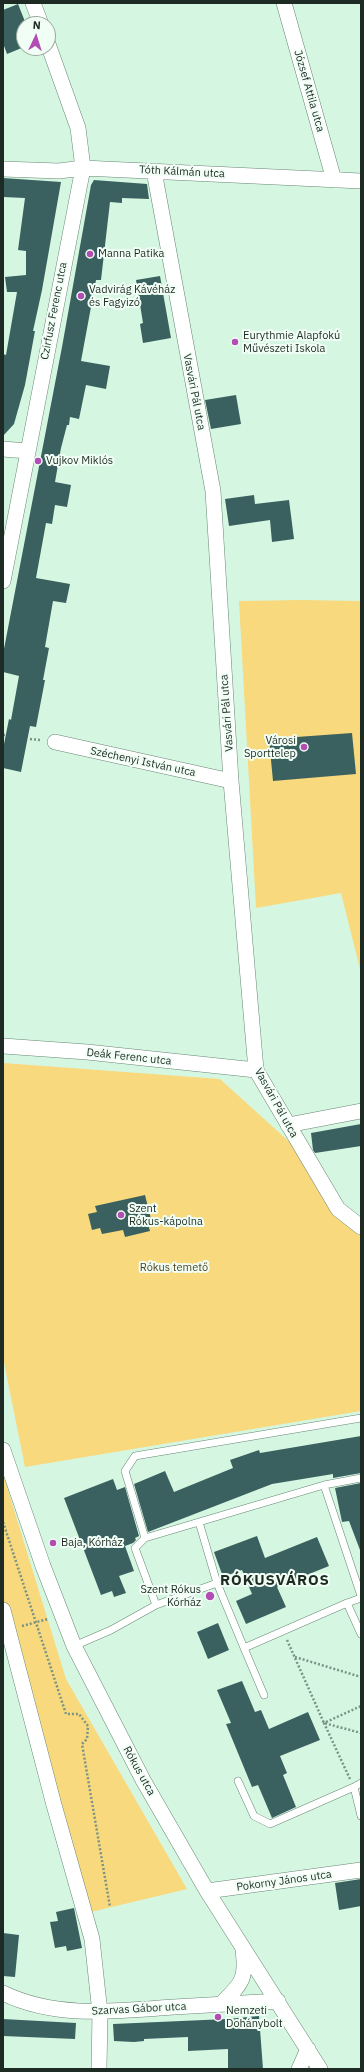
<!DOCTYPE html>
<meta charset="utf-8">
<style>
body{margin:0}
#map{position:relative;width:364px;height:2072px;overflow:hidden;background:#d5f7e2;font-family:"IBM Plex Sans",sans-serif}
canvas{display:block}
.frame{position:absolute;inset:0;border:4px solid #1e2b24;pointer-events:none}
.north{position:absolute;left:16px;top:16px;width:40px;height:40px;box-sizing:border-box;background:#f1fef6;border:1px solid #9daaa2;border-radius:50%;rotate:4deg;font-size:11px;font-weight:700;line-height:16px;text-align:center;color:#1e2b24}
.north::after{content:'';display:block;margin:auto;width:14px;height:18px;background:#b24db3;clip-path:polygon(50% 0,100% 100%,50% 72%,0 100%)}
</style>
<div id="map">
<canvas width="364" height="2072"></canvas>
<div class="frame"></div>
<div class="north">N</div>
</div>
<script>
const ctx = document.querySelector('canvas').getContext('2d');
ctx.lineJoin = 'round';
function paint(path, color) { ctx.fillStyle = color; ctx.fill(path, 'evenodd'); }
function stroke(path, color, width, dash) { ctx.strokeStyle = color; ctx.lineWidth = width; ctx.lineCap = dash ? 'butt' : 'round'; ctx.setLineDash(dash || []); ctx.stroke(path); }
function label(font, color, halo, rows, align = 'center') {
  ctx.font = font + ' "IBM Plex Sans",sans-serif'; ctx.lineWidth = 4; ctx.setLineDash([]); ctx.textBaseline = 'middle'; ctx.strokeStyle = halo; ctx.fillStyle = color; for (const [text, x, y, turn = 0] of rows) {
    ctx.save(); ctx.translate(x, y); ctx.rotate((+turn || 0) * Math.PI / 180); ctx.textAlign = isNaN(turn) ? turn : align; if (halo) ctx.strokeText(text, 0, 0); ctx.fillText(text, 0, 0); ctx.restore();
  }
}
paint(new Path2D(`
 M301,600l60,1v372l-20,-80 -85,15 -17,-307z
 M3,1063l217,16 85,77 56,71v184l-336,56 -22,-109z
 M3,1474l63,205 121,210 -96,23 -88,-313z`), '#f8d97d');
paint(new Path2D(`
 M18,4l6,15v28l-17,7 -4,-11v-33z
 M3,178l58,4 -19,108 -9,41h2l-10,54 -11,39 -11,12v-82l3,1 11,-63h-10l-2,-15 21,-2v-24l-8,-1 7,-52 -22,-1z
 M94,180l53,4 2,15 -27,-1v5l-12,-1 -9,78h-5l-15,81 29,5 -4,23 -20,-4 -7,34 -9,-2 -1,8h-2l-6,23 -6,34 16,3 -4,22 -12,-2 -3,19 -6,-1 -10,55 34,6 -4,19 -13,-2 -8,46 4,1 -6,32h2l-9,47 -6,-1 -9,46 -18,-4v-24h1l5,-25 2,1 8,-44 -16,-4v-18l59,-307 29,-162z
 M160,276l11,62 -28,5 -3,-19 3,-1 -7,-43z
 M236,395l5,29 -30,5 -6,-29z
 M254,495l1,9 34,-4 5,39 -22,3 -2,-22 -41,6 -4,-27z
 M352,733l4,41 -83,7 -4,-42z
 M361,1124v22l-46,7 -2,-3 -2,-17z
 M145,1195l7,28 -4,1 2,7 -25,6 -2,-7 -21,4 -2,-6 -8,2 -4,-16 9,-2 -2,-6z
 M361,1436v37l-28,5v-4l-61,10 -124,48 -14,-48 31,-13 9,21 59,-24 -3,-8 29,-10 1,3z
 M113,1479l4,11 8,-3 14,49 -4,2 1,2 -3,3 -8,3 9,25 -15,5 7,17 -12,4 -2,-6 -11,4 -37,-97z
 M361,1483v66l-1,1 -11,-29 -7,1 -7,-34z
 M257,1536l8,22 52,-21 12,29 -52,21 9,20 -40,17 -10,-23 16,-7 -10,-24 -19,7 -9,-25z
 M218,1623l11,27 -21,9 -11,-27z
 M242,1681l13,31 6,-2 8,19 39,-17 12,28 -40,16 7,17 -4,2 13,32 -24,11 -14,-33 -6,2 -26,-63 5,-1 -14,-33z
 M361,1879v27l-22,4 -4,-27z
 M74,1908l8,40 -15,3 -1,-5 -11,2 -5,-26 8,-1 -2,-9z
 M3,1933l16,2 -4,42 -12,-1z
 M259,2016l4,53 -35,-1v-19l-40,2v-14l-44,2v2l-10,1 -20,-1 -1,-17 114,-5z
 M3,2019l73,4 -1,16 -72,-3z`), '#3a615f');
const service = new Path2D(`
 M361,1418l-226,38 -10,15 20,67 179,-53 37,-7
 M324,1485l37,111
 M199,1522l18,61
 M145,1538l-10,10 21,57 61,-22 27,65 103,-45
 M361,1598l-14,5 14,31
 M74,1646l37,-16 45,-25
 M244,1648l20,47
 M238,1781l16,35 16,8 84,-37
 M361,1783l-7,4 7,29`);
const minor = new Path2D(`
 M33,3l8,21
 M284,3l50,177
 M3,169l56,2 24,-3 278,13
 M154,171l59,320 18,290 25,289 82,139 23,18
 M3,449l24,2
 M3,581l80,-413 -5,-40 -30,-84
 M55,742l176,39
 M3,1046l84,6 169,18
 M288,1125l73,-14
 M3,1450l40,116 31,80 69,134 64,111 113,178
 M3,1610l51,195 38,134 8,74 -1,56
 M207,1891l154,-21
 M3,1993c53,26 114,18 171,14 35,-2 69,-4 104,-6
 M221,2004c20,-20 26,-24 22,-54
 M299,2069l9,-20`);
stroke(service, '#688674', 8);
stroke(minor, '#688674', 16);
stroke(new Path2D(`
 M3,735h2
 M30,739l10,1
 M3,1522l63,192h13l9,12 -1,13 -5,5 28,163
 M22,1626l26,-7
 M287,1640l37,83 37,10
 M295,1657l66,20
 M350,1779l-26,-56 37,-17`), '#7b9385', 2.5, [2, 2]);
stroke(service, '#fff', 7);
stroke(minor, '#fff', 15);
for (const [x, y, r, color] of [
 [90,254,4,"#b24db3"],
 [81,296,4,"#b24db3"],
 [235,342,4,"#b24db3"],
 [38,461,4,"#b24db3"],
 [304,747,4,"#b24db3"],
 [121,1215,4,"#b24db3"],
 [53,1543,4,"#b24db3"],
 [210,1596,5,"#b24db3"],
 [218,2017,4,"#b24db3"]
]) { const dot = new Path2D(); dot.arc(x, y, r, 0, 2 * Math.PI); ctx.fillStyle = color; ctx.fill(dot); stroke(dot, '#f1fef6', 1.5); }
label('11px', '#1e2b24', '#f1fef6', [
 ["József Attila utca",309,91,74],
 ["Tóth Kálmán utca",182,172,3],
 ["Czirfusz Ferenc utca",54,311,-79],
 ["Vasvári Pál utca",194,392,79],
 ["Vasvári Pál utca",227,713,-94],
 ["Széchenyi István utca",143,762,12],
 ["Deák Ferenc utca",129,1057,6],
 ["Vasvári Pál utca",276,1103,61],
 ["Rókus utca",139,1771,61],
 ["Pokorny János utca",284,1881,-8],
 ["Szarvas Gábor utca",139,2009,-3]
]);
label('11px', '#1e2b24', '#f1fef6', [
 ["Manna Patika",98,254],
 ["Vadvirág Kávéház",89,290],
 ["és Fagyizó",89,303],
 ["Eurythmie Alapfokú",243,336],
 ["Művészeti Iskola",243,349],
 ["Vujkov Miklós",46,461],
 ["Városi",296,741,"right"],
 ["Sporttelep",296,754,"right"],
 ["Szent",129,1209],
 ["Rókus-kápolna",129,1222],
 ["Baja, Kórház",61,1543],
 ["Szent Rókus",201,1590,"right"],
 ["Kórház",201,1603,"right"],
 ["Nemzeti",226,2011],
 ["Dohánybolt",226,2024]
], 'left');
label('11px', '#51441d', '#f1fef6', [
 ["Rókus temető",174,1268]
]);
ctx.letterSpacing = '1px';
label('bold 15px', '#1e2b24', '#f1fef6', [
 ["RÓKUSVÁROS",275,1581]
]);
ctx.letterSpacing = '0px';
</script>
